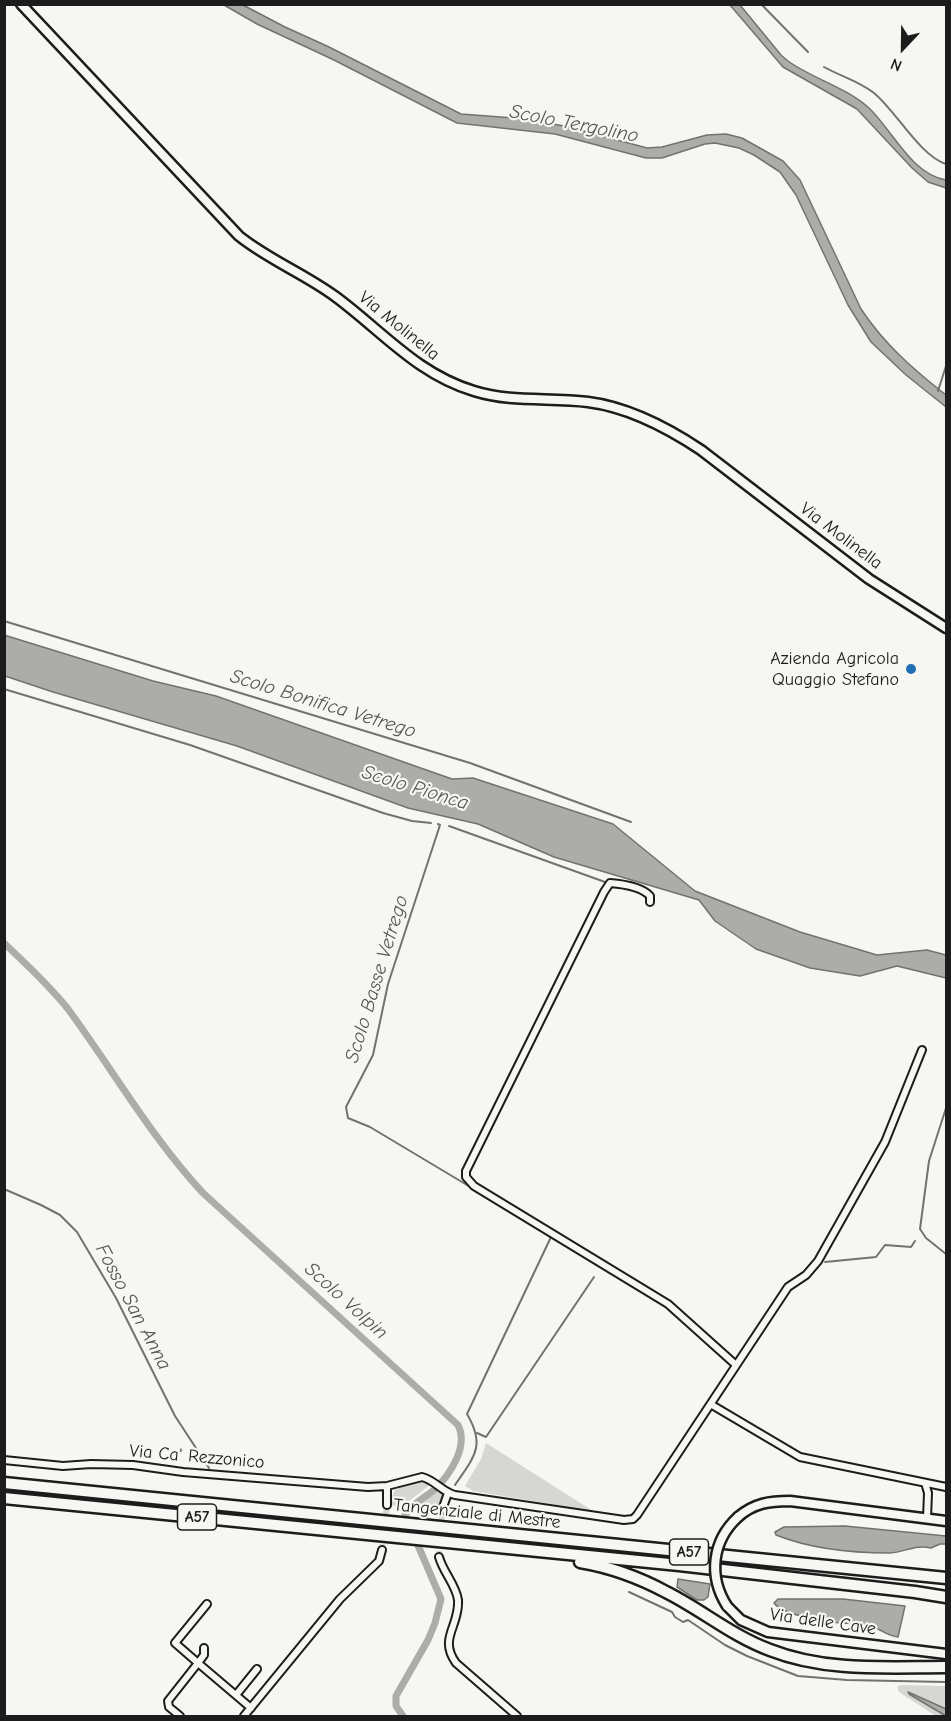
<!DOCTYPE html>
<style>
body{margin:0}
#map{position:relative;width:951px;height:1721px;overflow:hidden;background:#f6f6f2;font-family:"Comic Neue",sans-serif}
canvas{display:block}
.frame{position:absolute;inset:0;border:6px solid #1c1c1c;pointer-events:none}
.north{position:absolute;left:873px;top:18px;width:60px;height:60px;-webkit-text-stroke:4px #f6f6f2;paint-order:stroke;rotate:202deg;font-size:16px;font-weight:700;line-height:24px;text-align:center;color:#1c1c1c}
.north::after{content:'';display:block;margin:auto;width:21px;height:27px;background:#1c1c1c;clip-path:polygon(50% 0,100% 100%,50% 72%,0 100%)}
</style>
<div id="map">
<canvas width="951" height="1721"></canvas>
<div class="frame"></div>
<div class="north">N</div>
</div>
<script>
const ctx = document.querySelector('canvas').getContext('2d');
ctx.lineJoin = 'round';
function paint(path, color) { ctx.fillStyle = color; ctx.fill(path, 'evenodd'); }
function stroke(path, color, width, dash) { ctx.strokeStyle = color; ctx.lineWidth = width; ctx.lineCap = dash ? 'butt' : 'round'; ctx.setLineDash(dash || []); ctx.stroke(path); }
function label(font, color, halo, rows, align = 'center') {
  ctx.font = font + ' "Comic Neue",sans-serif'; ctx.lineWidth = 4.5; ctx.setLineDash([]); ctx.textBaseline = 'middle'; ctx.strokeStyle = halo; ctx.fillStyle = color; for (const [text, x, y, turn = 0] of rows) {
    ctx.save(); ctx.translate(x, y); ctx.rotate((+turn || 0) * Math.PI / 180); ctx.textAlign = isNaN(turn) ? turn : align; if (halo) ctx.strokeText(text, 0, 0); ctx.fillText(text, 0, 0); ctx.restore();
  }
}
paint(new Path2D(`
 M486,1443l107,68 -120,-20 -8,-5 16,-27z
 M416,1480h7l8,4 -22,17 -4,6 -16,-2 6,-15z
 M439,1490l5,5 -4,15 -25,-2z
 M900,1685l46,1v30h-10l-37,-24 -2,-5z`), '#d6d6d2');
const water = new Path2D(`
 M224,5h19l42,22 42,19 134,68 66,5 42,8 78,21 15,-1 45,-12 19,-1 16,4 41,23 17,19 61,129c23,35 53,61 85,86v12l-40,-32 -35,-33 -23,-37 -52,-110 -16,-23 -26,-17 -15,-7 -24,-5 -10,1 -43,14h-16l-91,-24 -98,-11 -123,-63 -77,-36z
 M730,5h10l41,50 7,6c25,18 58,26 81,47 24,23 42,66 77,72v8l-18,-6 -16,-14 -55,-59 -74,-42z
 M4,635l149,46 63,15 236,83 21,-1 140,46 82,67 105,41 77,23 50,-5 19,5v23l-49,-12 -37,10 -50,-8 -54,-19 -41,-28 -16,-21 -145,-43 -76,-33 -70,-16 -171,-62 -184,-54 -48,-16z
 M845,1526l101,10v8h-6l-9,4c-15,-4 -26,4 -41,5 -38,0 -79,-4 -114,-18l-1,-3 9,-5z
 M678,1579l32,5 -2,13 -4,3h-7l-20,-13z
 M778,1599h65l62,7 -7,31c-12,-1 -18,-9 -30,-12 -9,-2 -18,-1 -28,-2 -15,-1 -57,-8 -66,-20z
 M908,1692l38,17v7l-37,-22z`);
paint(water, '#acaca9');
stroke(water, '#727271', 1.5);
stroke(new Path2D(`
 M761,4l47,48
 M824,67c16,9 35,14 50,26 22,18 46,63 72,71
 M938,391l8,-25
 M4,621l466,142 161,59
 M4,689l186,56 193,68 29,8 19,2
 M438,824l2,1 -52,159 -15,71 -27,52 2,11 22,9 102,61
 M449,826l156,56
 M946,1108l-17,53 -9,68 6,9 20,16
 M4,1189l37,16 19,10 17,17 39,66 59,118 34,52
 M549,1236l52,31
 M825,1262l51,-5 9,-12 26,2 4,-6
 M477,1433l9,4 108,-160
 M455,1485c19,-28 31,-39 12,-71l84,-177
 M629,1592l43,20 3,5 8,5 5,-2 37,25 22,11 51,20 49,4 99,2`), '#727271', 2);
stroke(new Path2D(`
 M4,943c22,21 45,42 64,66 45,61 83,128 135,184l255,232c11,21 -8,50 -24,65 -11,9 -21,13 -29,25l36,84 -6,24 -7,17 -32,56v10l7,10`), '#acaca9', 7);
stroke(new Path2D(`
 M382,1550l5,-45
 M439,1557l3,-47`), '#d5d5d2', 6, [6, 3]);
const street = new Path2D(`
 M650,902v-6c-8,-9 -28,-12 -40,-13l-6,9 -134,271 -4,8v6l8,9 194,118 68,61
 M712,1405l88,52 146,30
 M4,1460l59,6 28,-2 42,1 50,7 185,15 19,-1 35,-9c13,3 20,15 33,18l169,25 9,-1 4,-4 151,-228 18,-12 12,-14 67,-119 37,-92
 M925,1483l3,10 -1,25
 M387,1505v-19
 M442,1510l6,-17
 M439,1557c4,15 17,28 19,43 2,26 -20,38 -2,63l61,53
 M204,1648v7l-6,8 -23,-20 32,-39
 M236,1695l21,-26
 M180,1716l-11,-9 -1,-6 30,-38 53,45
 M244,1716l96,-117 39,-38 3,-11`);
const secondary = new Path2D(`
 M21,4l218,232c30,24 66,38 97,61 46,34 81,77 138,94 38,12 76,6 114,11 40,5 80,26 113,48l168,129 77,49
 M738,1517c16,-14 32,-16 52,-16l156,20
 M727,1606l14,14 27,12 178,22`);
const highway = new Path2D(`
 M4,1483l942,95
 M4,1498l675,67 236,27 31,5
 M580,1562c30,5 60,16 86,30 36,18 66,44 104,58 56,22 117,17 176,17`);
stroke(street, '#1c1c1c', 10);
stroke(secondary, '#1c1c1c', 13);
stroke(highway, '#1c1c1c', 15);
stroke(street, '#f6f6f2', 6);
stroke(secondary, '#f6f6f2', 8);
stroke(highway, '#f6f6f2', 10);
const secondaryBridge = new Path2D(`
 M727,1606c-19,-30 -15,-65 11,-89`);
stroke(secondaryBridge, '#1c1c1c', 13, []);
stroke(secondaryBridge, '#f6f6f2', 8);
for (const [x, y, r, color] of [
 [911,669,6,"#1f6fb2"]
]) { const dot = new Path2D(); dot.arc(x, y, r, 0, 2 * Math.PI); ctx.fillStyle = color; ctx.fill(dot); stroke(dot, '#f6f6f2', 2); }
for (const [x, y, w] of [
 [197,1517,39],
 [689,1552,39]
]) { const box = new Path2D(); box.roundRect(x - w / 2, y - 13, w, 26, 4.5); ctx.fillStyle = '#f6f6f2'; ctx.fill(box); stroke(box, '#1c1c1c', 1.5); }
label('bold 16px', '#1c1c1c', null, [
 ["A57",197,1517],
 ["A57",689,1552]
]);
label('18px', '#1c1c1c', '#f6f6f2', [
 ["Via Molinella",399,326,39],
 ["Via Molinella",841,536,37],
 ["Via Ca' Rezzonico",197,1457,5],
 ["Tangenziale di Mestre",477,1514,6],
 ["Via delle Cave",823,1622,8]
]);
label('18px', '#1c1c1c', '#f6f6f2', [
 ["Azienda Agricola",899,659],
 ["Quaggio Stefano",899,680]
], 'right');
label('italic 20px', '#565654', '#f6f6f2', [
 ["Scolo Tergolino",574,124,11],
 ["Scolo Bonifica Vetrego",323,704,17],
 ["Scolo Pionca",415,788,17],
 ["Scolo Basse Vetrego",377,979,-73],
 ["Scolo Volpin",346,1301,42],
 ["Fosso San Anna",133,1307,62]
]);
</script>
